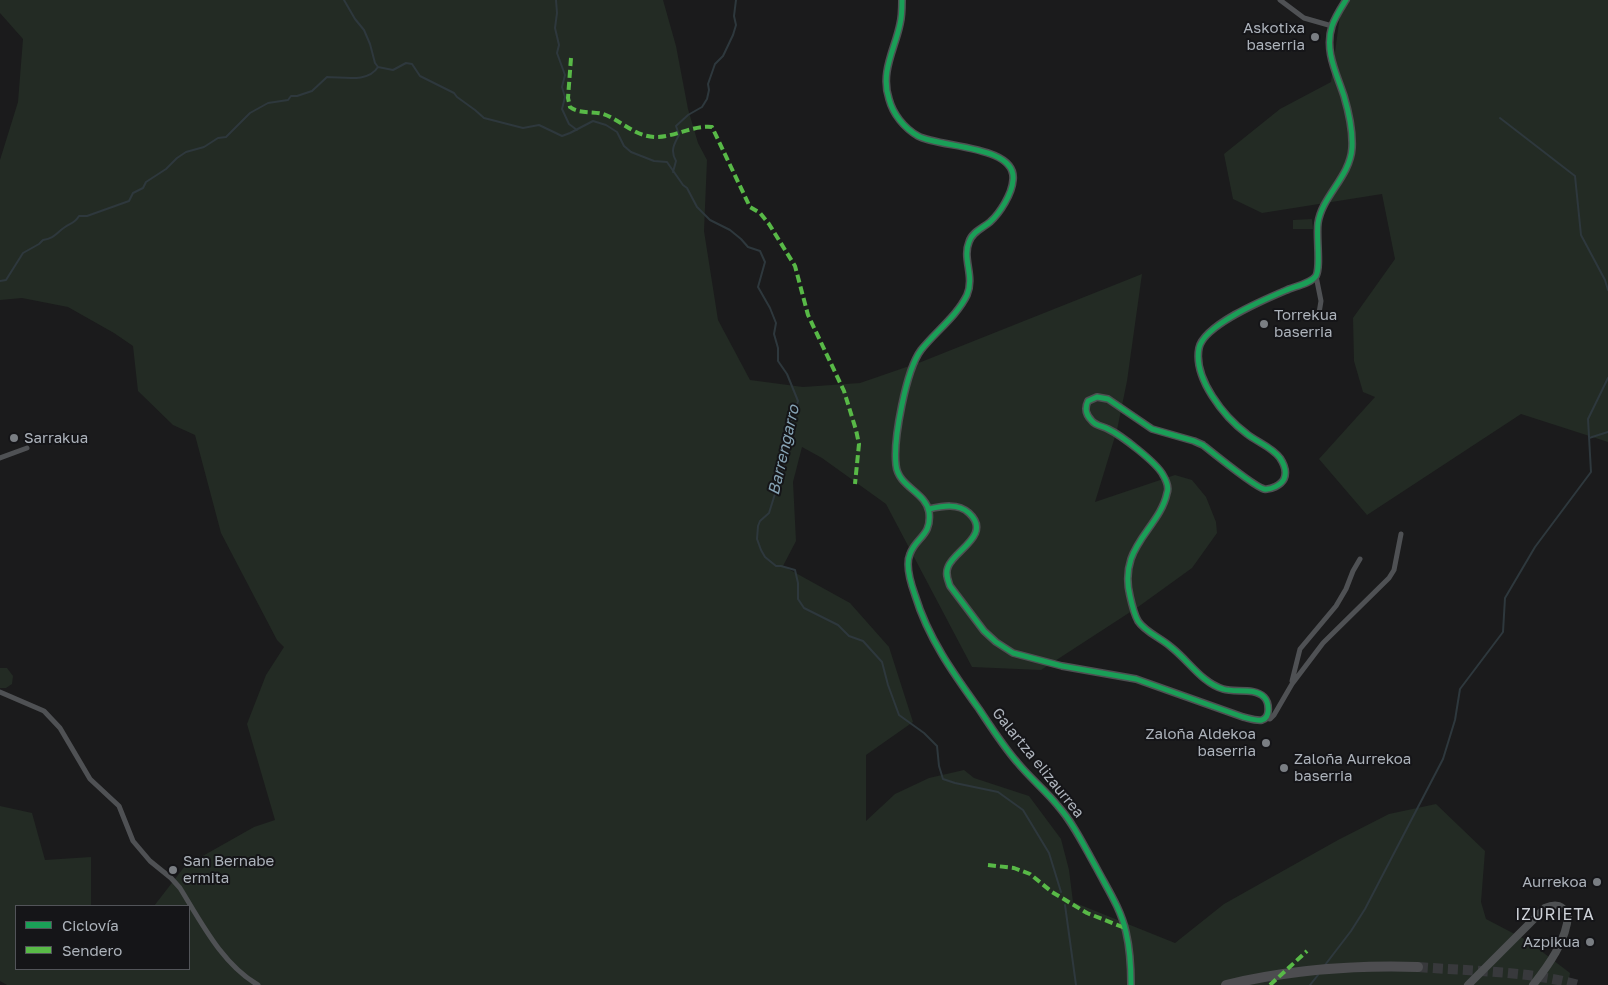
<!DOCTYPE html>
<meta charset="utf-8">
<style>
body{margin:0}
#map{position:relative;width:1608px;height:985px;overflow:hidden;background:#1b1b1c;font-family:"Golos Text",sans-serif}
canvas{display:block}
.legend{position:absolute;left:15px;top:905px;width:175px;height:65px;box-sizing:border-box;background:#151518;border:1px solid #525459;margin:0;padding:6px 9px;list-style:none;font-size:15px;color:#adb3bb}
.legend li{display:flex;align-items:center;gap:10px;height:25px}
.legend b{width:25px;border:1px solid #525459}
</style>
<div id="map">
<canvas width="1608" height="985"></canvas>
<ul class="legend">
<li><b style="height:6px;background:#1a9f57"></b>Ciclovía</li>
<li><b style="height:6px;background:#58b947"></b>Sendero</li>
</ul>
</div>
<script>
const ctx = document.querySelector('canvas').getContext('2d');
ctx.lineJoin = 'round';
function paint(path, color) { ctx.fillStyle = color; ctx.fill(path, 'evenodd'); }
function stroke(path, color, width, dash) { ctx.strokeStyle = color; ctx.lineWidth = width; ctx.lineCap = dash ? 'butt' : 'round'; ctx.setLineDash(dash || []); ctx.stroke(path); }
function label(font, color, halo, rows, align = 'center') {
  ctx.font = font + ' "Golos Text",sans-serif'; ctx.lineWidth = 4; ctx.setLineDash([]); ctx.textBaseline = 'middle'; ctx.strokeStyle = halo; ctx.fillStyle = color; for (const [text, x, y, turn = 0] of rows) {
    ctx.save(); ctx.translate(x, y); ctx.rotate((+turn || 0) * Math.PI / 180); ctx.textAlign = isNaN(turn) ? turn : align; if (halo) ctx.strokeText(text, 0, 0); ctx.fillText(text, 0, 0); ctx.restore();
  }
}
paint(new Path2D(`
 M0,0h663l13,46 12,63 10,34 9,17 -3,71 14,89 32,60 53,7 57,-4 61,-21 221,-88 -15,107 -10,49 -22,72 80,-27 17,5 14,17 10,25 1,11 -25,35 -54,39 -97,63 -69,-3 -86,-163 -64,-46 -20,-11 -9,35 3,59 -13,25 67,37 39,44 24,75 -47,33v66l29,-27 34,-16 35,-8 10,8 55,18 32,43 8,31 4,32 102,41 49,-39 114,-64 51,-26 47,-10 49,47 -4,51 5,17 42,22 42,32 -2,12h-1561l-7,-4v-175l32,7 13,47 46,-3v49h-75v63h173v-63h-35l31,-40 69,-39 21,-7 -28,-96 19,-49 18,-28 -7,-7 -56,-107 -26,-98 -22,-10 -35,-34 -5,-45 -19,-13 -46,-26 -46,-9 -22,2v-140l18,-58 5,-63 -23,-26z
 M1342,0h266v442l-87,-28 -154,101 -48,-56 56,-62 -12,-5 -9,-31 -1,-43 42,-59 -13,-65 -120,19 -29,-14 -9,-45 56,-45 51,-27z
 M1312,219l1,10h-20v-9z
 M0,668h7l6,8 -1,8 -6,4h-6z`), '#232b24');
stroke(new Path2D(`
 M344,0l11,19 9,11 6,14 5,19 3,4 15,3 13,-7 6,1 8,12 34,17 3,4 18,13 9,8 39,10 16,-3 23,11 8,-3 23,-12 13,4 11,7 7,14 7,6 23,9 13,1 16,23 4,3 10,19 13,13 20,10 11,9 7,8 12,4 5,11 -7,25 12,21 6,15 -2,11 4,14v13l9,13 11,27 -10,30 2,8 -6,26 -15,48 -9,8 -2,5 -1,13 4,11 4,7 11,9h5l14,4 3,13v16l6,9 34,17 11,11 14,5 19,21 6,23 11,30 25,18 13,13 2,20 4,13 12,4 43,9 25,18 26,43 12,39
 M556,0l1,13 -2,15 4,17 -2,8 8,22 -3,12 3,10 -3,12 7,15 8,6
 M1500,118l75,58 6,59 24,45 3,10
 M673,172l3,-11c-6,-10 -2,-17 3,-26l-3,-9 12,-11 14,-8 5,-8 2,-9 -1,-6 7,-20 8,-8 10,-21 3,-10 -2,-9 2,-16
 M0,281l6,-1 17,-27 16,-9 4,-4c12,-2 13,-7 22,-13 6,-4 10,-4 14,-11h8l42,-15 4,-8 10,-5 3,-6 20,-13 11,-11 9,-6 18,-5 14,-9 8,-1 24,-24 18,-10 20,-3 3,-4h6l15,-5 15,-14c17,0 41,6 51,-10
 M1589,438l19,-6
 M1065,905l11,80
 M1325,965l26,-34 14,-22 78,-150 12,-39 5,-31 43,-57 2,-34 30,-51 56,-75 -3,-53 20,-41
 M1310,985l8,-10`), '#2e383d', 2);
stroke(new Path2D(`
 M1418,967c51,4 112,4 160,18`), '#38393c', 10, [10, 5]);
stroke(new Path2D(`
 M1280,0l24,18 28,8
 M1316,276l5,25 -2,12
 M0,458l27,-10
 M1292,681l8,-32 36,-43 10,-17 7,-18 7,-12
 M0,692l44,19 16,17 30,51 29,27 14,35 17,20 21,17 9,10c21,34 42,76 78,97
 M1265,718l5,1 4,-4 18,-31 31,-41 66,-65 5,-8 7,-36`), '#4f5154', 5);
stroke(new Path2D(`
 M902,0c0,8 0,16 -2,24 -5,25 -20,48 -11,75 4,15 15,29 29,37 22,12 99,9 95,44 -1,14 -13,33 -23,42 -7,6 -18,10 -21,20 -7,17 6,34 -2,53 -10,21 -32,37 -46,55 -15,20 -28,90 -25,115 2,22 30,27 33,47 3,24 -13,25 -19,42 -5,11 1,30 5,41 13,43 38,78 64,114 12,18 24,37 38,53 13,16 29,29 41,44 16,18 26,40 38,61 11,21 25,42 30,65 4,17 5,35 5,53
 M929,509c14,-3 29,-6 40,4 24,22 -16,38 -21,54 -3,7 0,13 2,19l34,45 12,11 17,11 49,13 74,13 107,38c5,1 13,4 19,3 9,-3 7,-18 2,-23 -10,-10 -29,-4 -41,-8 -21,-6 -35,-29 -52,-42 -10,-9 -26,-15 -33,-26 -4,-7 -6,-16 -8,-25 -3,-12 -3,-25 1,-37 8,-24 31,-41 36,-66 2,-5 -1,-13 -4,-18 -6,-12 -42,-40 -55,-46 -5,-3 -12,-3 -16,-8 -6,-6 -8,-12 -4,-20l9,-4 11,2 44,30 42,12 9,4c10,8 52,42 61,44 7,1 17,-4 20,-10 3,-7 0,-15 -4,-21 -8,-11 -23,-16 -33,-24 -23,-17 -54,-56 -48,-86 5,-24 69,-50 90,-59 8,-3 22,-6 27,-13 5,-9 0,-40 2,-53 4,-27 32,-46 34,-75 1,-17 -3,-35 -8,-52 -7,-22 -20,-45 -12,-70 3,-9 9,-18 14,-26
 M1468,985l77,-77c11,-5 18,-3 23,7 -1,25 -20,51 -35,70`), '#4e5052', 8);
stroke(new Path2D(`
 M1226,985c63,-15 128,-20 192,-18`), '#4d4d50', 10);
stroke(new Path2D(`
 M571,58l-3,40 2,9c9,7 22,4 33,7 18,6 32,23 53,23 19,0 37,-12 56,-10l38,80 10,6 9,11 26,42 13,49 36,76 12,39 3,14 -4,40
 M988,865l26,3 16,6 22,18 35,21 38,15
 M1270,985l37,-34`), '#58b947', 4, [8, 4]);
stroke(new Path2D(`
 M902,0c0,8 0,16 -2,24 -5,25 -20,48 -11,75 4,15 15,29 29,37 22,12 99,9 95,44 -1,14 -13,33 -23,42 -7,6 -18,10 -21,20 -7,17 6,34 -2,53 -10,21 -32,37 -46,55 -15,20 -28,90 -25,115 2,22 30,27 33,47 3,24 -13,25 -19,42 -5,11 1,30 5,41 13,43 38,78 64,114 12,18 24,37 38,53 13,16 29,29 41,44 16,18 26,40 38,61 11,21 25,42 30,65 4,17 5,35 5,53
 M929,509c14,-3 29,-6 40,4 24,22 -16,38 -21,54 -3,7 0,13 2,19l34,45 12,11 17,11 49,13 74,13 107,38c5,1 13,4 19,3 9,-3 7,-18 2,-23 -10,-10 -29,-4 -41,-8 -21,-6 -35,-29 -52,-42 -10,-9 -26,-15 -33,-26 -4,-7 -6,-16 -8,-25 -3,-12 -3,-25 1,-37 8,-24 31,-41 36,-66 2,-5 -1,-13 -4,-18 -6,-12 -42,-40 -55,-46 -5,-3 -12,-3 -16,-8 -6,-6 -8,-12 -4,-20l9,-4 11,2 44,30 42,12 9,4c10,8 52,42 61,44 7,1 17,-4 20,-10 3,-7 0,-15 -4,-21 -8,-11 -23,-16 -33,-24 -23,-17 -54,-56 -48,-86 5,-24 69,-50 90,-59 8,-3 22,-6 27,-13 5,-9 0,-40 2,-53 4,-27 32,-46 34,-75 1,-17 -3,-35 -8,-52 -7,-22 -20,-45 -12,-70 3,-9 9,-18 14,-26`), '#1a9f57', 5);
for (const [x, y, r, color] of [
 [1315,37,5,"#7a7e83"],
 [1264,324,5,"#7a7e83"],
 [14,438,5,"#7a7e83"],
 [1266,743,5,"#7a7e83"],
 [1284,768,5,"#7a7e83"],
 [173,870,5,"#7a7e83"],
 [1597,882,5,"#7a7e83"],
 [1590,942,5,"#7a7e83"]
]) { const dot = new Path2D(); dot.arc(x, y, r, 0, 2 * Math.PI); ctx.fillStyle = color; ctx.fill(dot); stroke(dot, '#151518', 2); }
label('15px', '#adb3bb', '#151518', [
 ["Askotixa",1305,28],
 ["baserria",1305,45],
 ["Torrekua",1274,315,"left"],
 ["baserria",1274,332,"left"],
 ["Sarrakua",24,438,"left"],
 ["Zaloña Aldekoa",1256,734],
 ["baserria",1256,751],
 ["Zaloña Aurrekoa",1294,759,"left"],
 ["baserria",1294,776,"left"],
 ["San Bernabe",183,861,"left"],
 ["ermita",183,878,"left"],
 ["Aurrekoa",1587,882],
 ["Azpikua",1580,942]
], 'right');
label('15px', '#adb3bb', '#151518', [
 ["Galartza elizaurrea",1038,763,51]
]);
label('italic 16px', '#86a3b4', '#151518', [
 ["Barrengarro",784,450,-77]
]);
ctx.letterSpacing = '1px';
label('16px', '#ced2d8', '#151518', [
 ["IZURIETA",1555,915]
]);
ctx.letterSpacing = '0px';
</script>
